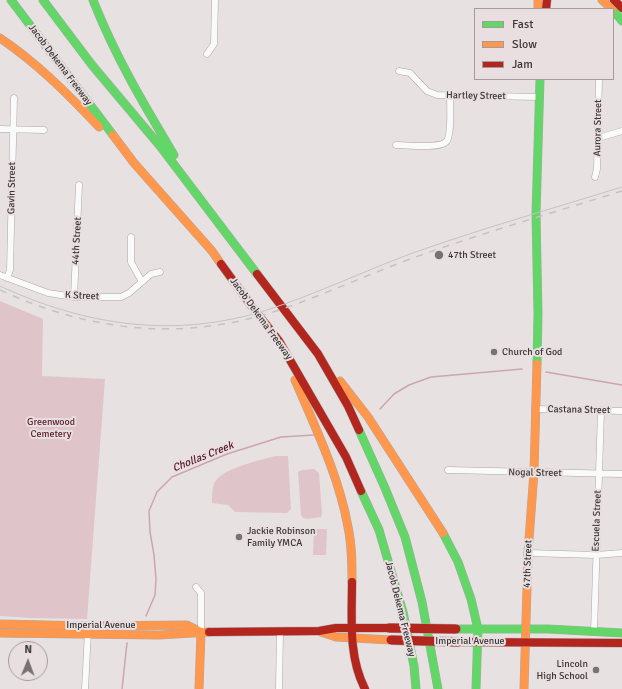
<!DOCTYPE html>
<style>
body{margin:0}
#map{position:relative;width:622px;height:689px;overflow:hidden;background:#e7e1e2;font-family:Signika,sans-serif}
canvas{display:block}
.legend{position:absolute;left:474px;top:8px;width:140px;height:72px;box-sizing:border-box;background:#e9dfe1;border:1px solid #a39c9d;margin:0;padding:5px 7px;list-style:none;font-size:12px;color:#3a3737}
.legend li{display:flex;align-items:center;gap:8px;height:20px}
.legend b{width:20px;border:1px solid #a39c9d}
.north{position:absolute;left:8px;top:641px;width:40px;height:40px;box-sizing:border-box;background:#e9dfe1;border:1px solid #a39c9d;border-radius:50%;rotate:1deg;font-size:11px;font-weight:700;line-height:16px;text-align:center;color:#3a3737}
.north::after{content:'';display:block;margin:auto;width:14px;height:18px;background:#777273;clip-path:polygon(50% 0,100% 100%,50% 72%,0 100%)}
</style>
<div id="map">
<canvas width="622" height="689"></canvas>
<ul class="legend">
<li><b style="height:5px;background:#63d668"></b>Fast</li>
<li><b style="height:5px;background:#ff974d"></b>Slow</li>
<li><b style="height:5px;background:#b3261e"></b>Jam</li>
</ul>
<div class="north">N</div>
</div>
<script>
const ctx = document.querySelector('canvas').getContext('2d');
ctx.lineJoin = 'round';
function paint(path, color) { ctx.fillStyle = color; ctx.fill(path, 'evenodd'); }
function stroke(path, color, width, dash) { ctx.strokeStyle = color; ctx.lineWidth = width; ctx.lineCap = dash ? 'butt' : 'round'; ctx.setLineDash(dash || []); ctx.stroke(path); }
function label(font, color, halo, rows, align = 'center') {
  ctx.font = font + ' Signika,sans-serif'; ctx.lineWidth = 4; ctx.setLineDash([]); ctx.textBaseline = 'middle'; ctx.strokeStyle = halo; ctx.fillStyle = color; for (const [text, x, y, turn = 0] of rows) {
    ctx.save(); ctx.translate(x, y); ctx.rotate((+turn || 0) * Math.PI / 180); ctx.textAlign = isNaN(turn) ? turn : align; if (halo) ctx.strokeText(text, 0, 0); ctx.fillText(text, 0, 0); ctx.restore();
  }
}
paint(new Path2D(`
 M0,301l43,18 -1,57 63,3 -18,240 -55,-1 -32,-2z
 M275,456h13l3,53 -4,4 -52,-1 -7,-7 -16,-2c0,-6 0,-16 3,-21 8,-14 46,-22 60,-26z
 M314,469l5,4 3,40 -1,4 -14,2 -4,-1 -2,-3 -3,-43 4,-2z
 M314,529h13l-1,26h-13z`), '#dfc4c9');
stroke(new Path2D(`
 M546,372l76,13
 M380,409l14,-15 15,-9 22,-8 91,-8
 M146,616l9,-21 1,-16 -2,-24 -4,-23 -1,-21 8,-19 15,-15 55,-23 54,-17 33,-2
 M122,689l5,-46`), '#cca6ae', 1.5);
const street = new Path2D(`
 M207,54l7,-10 1,-44
 M399,71l11,2 17,18 10,4 102,2
 M0,129l44,1
 M598,138l24,-7
 M396,145c11,0 42,4 50,-3 6,-6 4,-36 4,-46
 M595,177l2,-8 2,-90
 M131,237v25l11,20
 M0,275l48,18 26,4h47l8,-4 22,-19 9,-2
 M7,278l3,-8 4,-172
 M74,297l5,-112
 M535,409l87,2
 M448,470l174,4
 M528,553l68,2 26,-2
 M196,587l5,6v39
 M594,632l7,-222
 M85,689l3,-58
 M279,689l1,-58`);
const fast = new Path2D(`
 M11,0l102,135
 M43,0l49,65 68,81 97,128
 M93,0c22,56 50,103 81,155
 M613,10l9,11
 M537,364l1,-50 -2,-100 4,-135
 M359,430l26,58 20,49 17,65 16,87
 M361,491l18,39 24,82 11,54 2,23
 M443,533l15,29 13,37 7,30 -2,60
 M456,629h92l74,4`);
const slow = new Path2D(`
 M538,0v9
 M602,0l10,9
 M0,38c37,25 68,56 99,89
 M113,135l21,28 78,88 9,13
 M295,380c20,47 44,96 53,147 4,18 4,36 4,55
 M340,381l28,36 75,116
 M0,624l89,2 98,-1 14,7
 M321,632l15,5 55,3
 M0,633l159,2 50,-3
 M199,689l2,-57
 M524,689l4,-136 6,-81 3,-108`);
const jam = new Path2D(`
 M614,0l8,8
 M546,9l1,-9
 M221,264l32,44 26,33 67,116 15,34
 M257,274l61,80 30,52 11,24
 M352,582c0,36 -4,74 13,107
 M209,632l110,-1 17,-3h53
 M458,642l164,1`);
stroke(street, '#aba7a8', 7);
stroke(fast, '#aba7a8', 9);
stroke(slow, '#aba7a8', 9);
stroke(jam, '#aba7a8', 9);
stroke(street, '#fbfafb', 6);
stroke(fast, '#63d668', 8);
stroke(slow, '#ff974d', 8);
stroke(jam, '#b3261e', 8);
stroke(new Path2D(`
 M0,286c86,40 175,53 267,24 49,-16 95,-38 143,-56 70,-25 141,-45 212,-67`), '#c4c3c3', 1);
stroke(new Path2D(`
 M0,290c86,40 175,51 267,24 50,-16 97,-38 146,-56 69,-25 139,-45 209,-67`), '#c4c3c3', 1.5, [7, 7]);
const jamBridge = new Path2D(`
 M389,628l67,1
 M391,640l67,2`);
stroke(jamBridge, '#aba7a8', 10, []);
stroke(jamBridge, '#b3261e', 9);
for (const [x, y, r, color] of [
 [439,255,5,"#777273"],
 [494,352,4,"#777273"],
 [239,537,4,"#777273"],
 [596,670,4,"#777273"]
]) { const dot = new Path2D(); dot.arc(x, y, r, 0, 2 * Math.PI); ctx.fillStyle = color; ctx.fill(dot); stroke(dot, '#e9dfe1', 1.5); }
label('10px', '#3a3737', '#e9dfe1', [
 ["Jacob Dekema Freeway",60,65,53],
 ["Hartley Street",476,96,1],
 ["Aurora Street",598,128,-89],
 ["Gavin Street",12,188,-89],
 ["44th Street",77,241,-87],
 ["K Street",82,296,3],
 ["Jacob Dekema Freeway",261,319,54],
 ["Castana Street",579,410,1],
 ["Nogal Street",535,473,1],
 ["Escuela Street",597,521,-88],
 ["47th Street",528,564,-88],
 ["Jacob Dekema Freeway",400,609,76],
 ["Imperial Avenue",101,625],
 ["Imperial Avenue",470,641]
]);
label('10px', '#3a3737', '#e9dfe1', [
 ["47th Street",448,255],
 ["Church of God",502,352],
 ["Jackie Robinson",247,531],
 ["Family YMCA",247,543],
 ["Lincoln",588,664,"right"],
 ["High School",588,676,"right"]
], 'left');
label('10px', '#5f2032', '#e9dfe1', [
 ["Greenwood",51,422],
 ["Cemetery",51,434]
]);
label('italic 11px', '#56172b', '#e9dfe1', [
 ["Chollas Creek",203,457,-22]
]);
</script>
